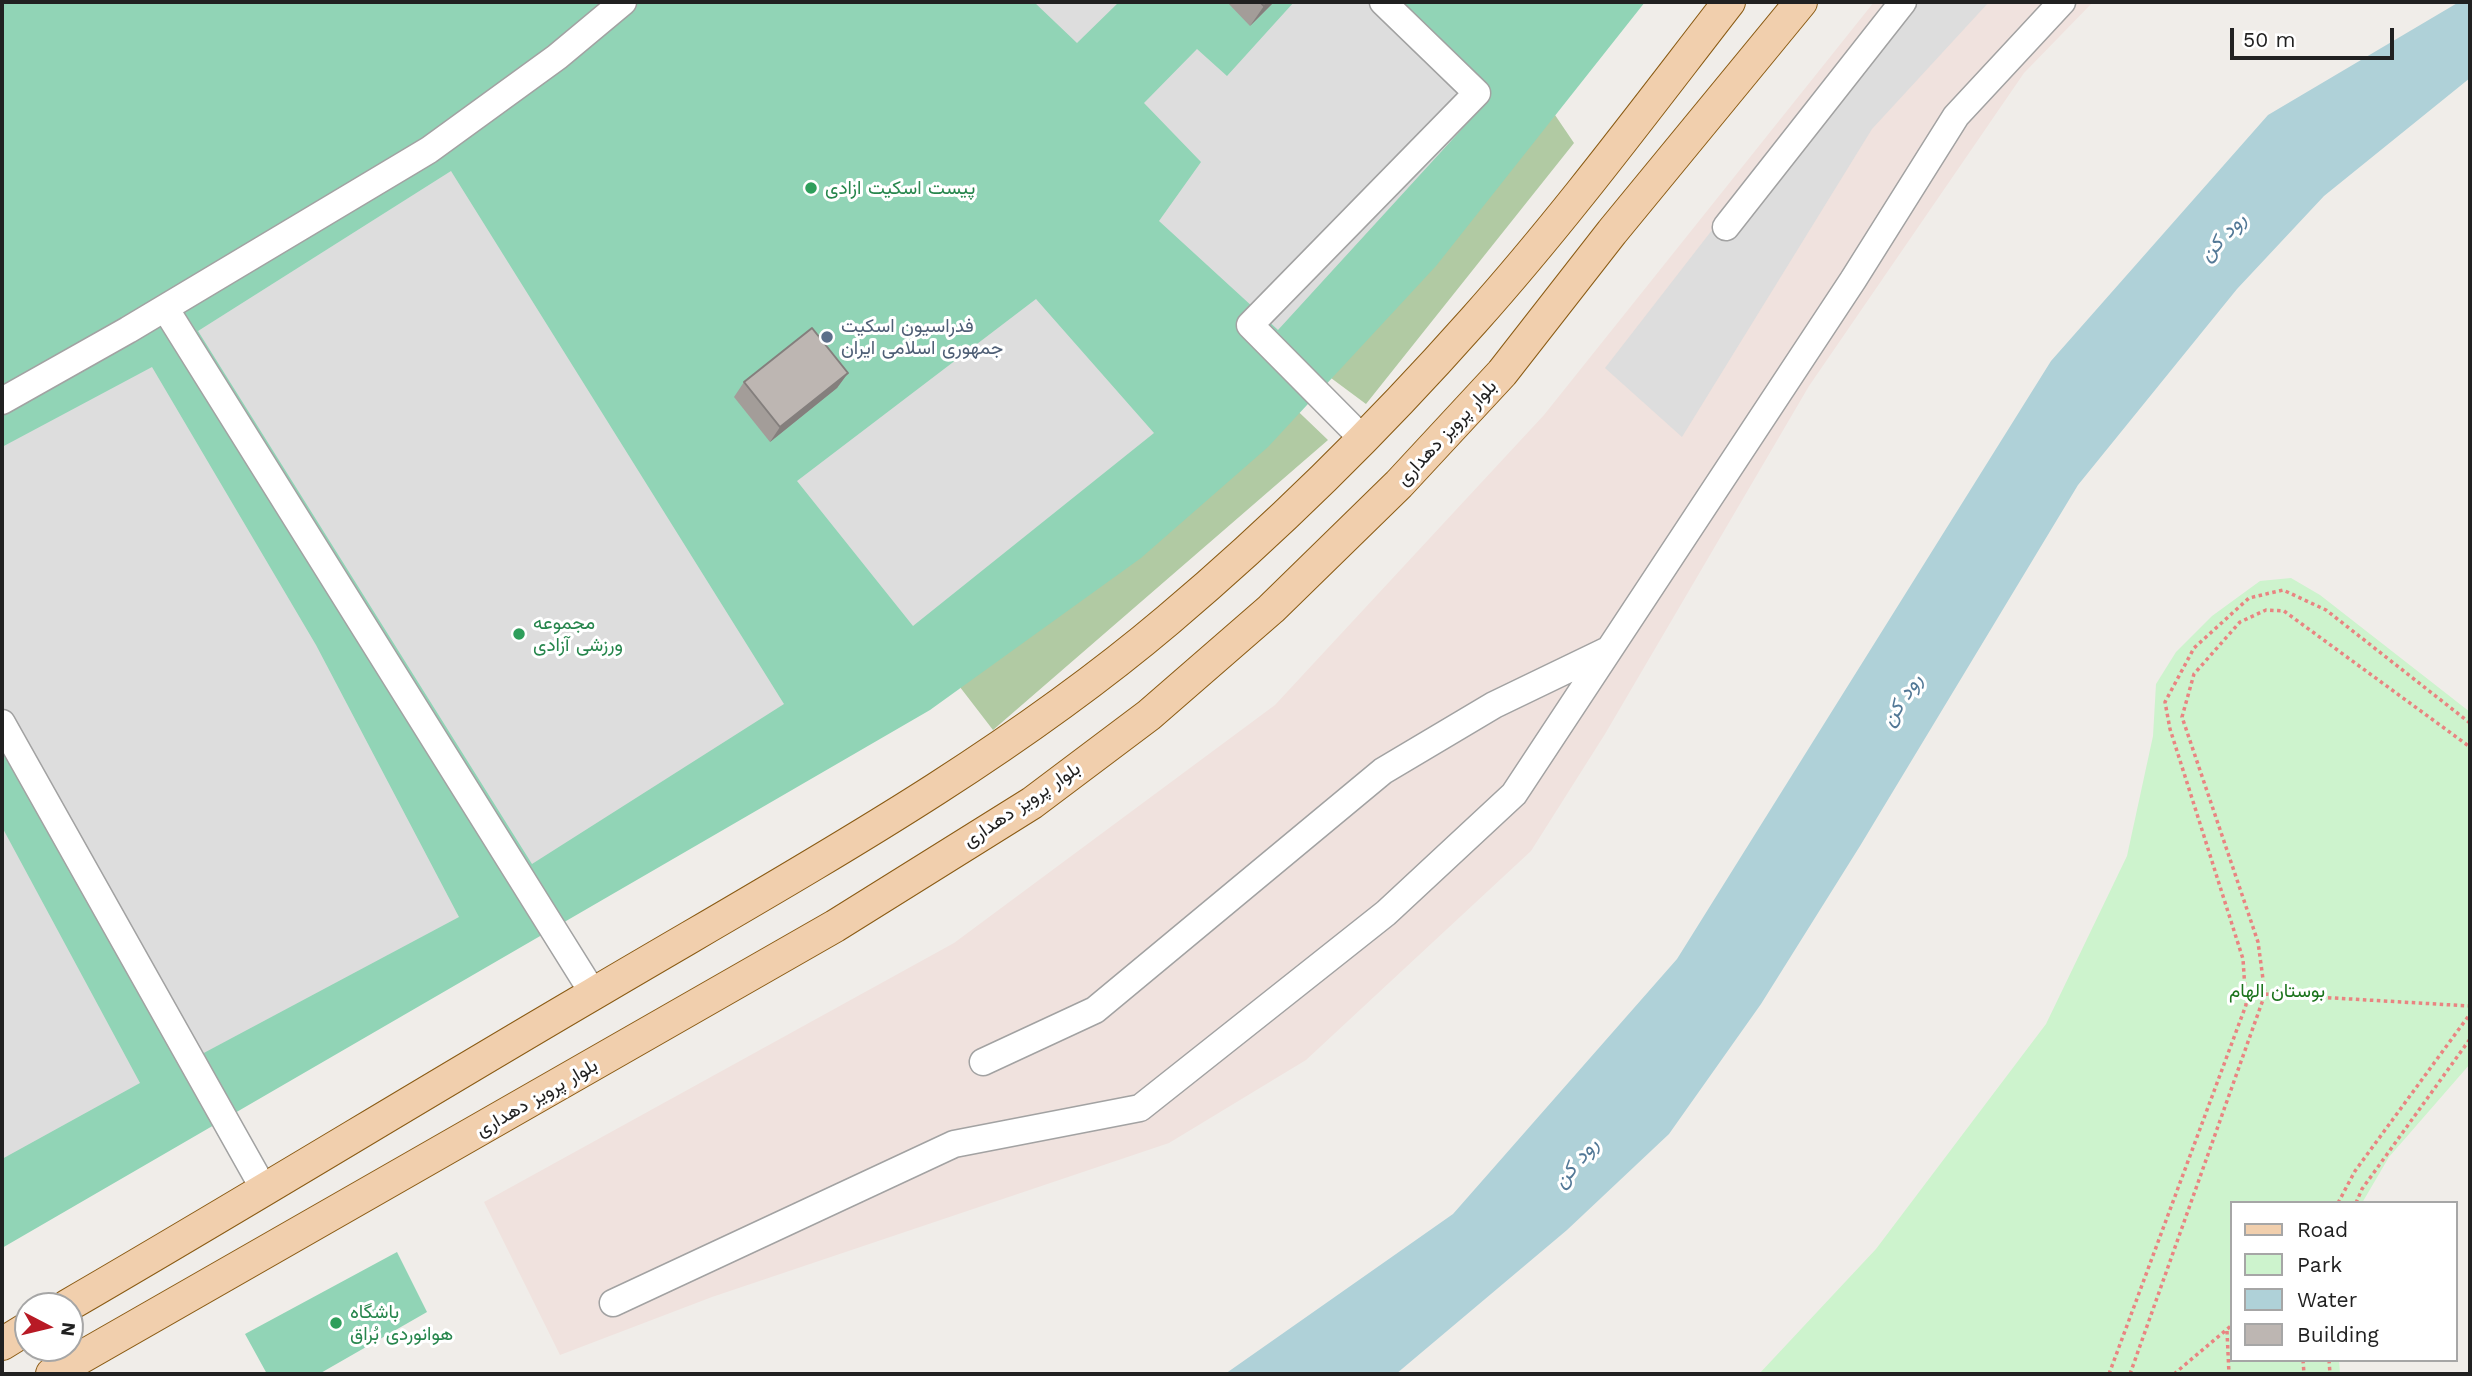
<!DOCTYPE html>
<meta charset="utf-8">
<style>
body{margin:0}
#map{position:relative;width:2472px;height:1376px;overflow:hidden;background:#f0ede9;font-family:"Work Sans",sans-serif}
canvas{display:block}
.frame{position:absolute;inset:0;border:4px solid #212121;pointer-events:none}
.legend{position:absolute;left:2230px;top:1201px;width:228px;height:161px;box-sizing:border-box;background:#fff;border:2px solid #a6a6a6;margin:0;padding:9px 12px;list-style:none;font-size:21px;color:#212121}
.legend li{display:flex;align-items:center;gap:14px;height:35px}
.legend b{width:35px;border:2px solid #a6a6a6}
.north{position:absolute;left:14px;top:1292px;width:70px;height:70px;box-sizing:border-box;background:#fff;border:2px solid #a6a6a6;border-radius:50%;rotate:97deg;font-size:19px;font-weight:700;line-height:28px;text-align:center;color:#212121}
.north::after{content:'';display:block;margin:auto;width:24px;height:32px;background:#b81a25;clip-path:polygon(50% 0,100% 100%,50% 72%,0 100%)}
.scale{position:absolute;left:2230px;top:28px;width:164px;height:32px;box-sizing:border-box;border:4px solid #212121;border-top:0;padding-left:9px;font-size:21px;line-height:24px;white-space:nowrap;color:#212121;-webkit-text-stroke:5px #fff;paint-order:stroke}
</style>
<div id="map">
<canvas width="2472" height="1376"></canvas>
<div class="frame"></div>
<ul class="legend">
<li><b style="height:9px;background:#f1cfad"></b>Road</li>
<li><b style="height:19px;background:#cdf3cd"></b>Park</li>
<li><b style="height:19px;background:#afd1d8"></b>Water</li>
<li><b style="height:19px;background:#bdb6b2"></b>Building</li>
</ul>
<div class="north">N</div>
<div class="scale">50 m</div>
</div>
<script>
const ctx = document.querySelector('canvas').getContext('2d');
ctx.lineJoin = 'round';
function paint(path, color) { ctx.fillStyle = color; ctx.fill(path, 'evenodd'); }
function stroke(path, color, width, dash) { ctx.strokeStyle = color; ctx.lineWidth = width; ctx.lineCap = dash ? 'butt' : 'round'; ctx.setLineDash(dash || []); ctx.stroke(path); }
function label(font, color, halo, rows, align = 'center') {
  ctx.font = font + ' "Work Sans",Vazirmatn,sans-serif'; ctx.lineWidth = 6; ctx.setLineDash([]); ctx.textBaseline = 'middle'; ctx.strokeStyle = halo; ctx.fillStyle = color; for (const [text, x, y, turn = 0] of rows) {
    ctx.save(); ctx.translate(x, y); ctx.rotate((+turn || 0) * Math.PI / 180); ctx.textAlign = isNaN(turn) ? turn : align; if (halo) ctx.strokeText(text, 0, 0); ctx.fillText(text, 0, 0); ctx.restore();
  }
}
paint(new Path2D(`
 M1874,2h219l-69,71 -215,313 -204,348 -74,117 -225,209 -137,83 -457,154 -152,58 -76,-153 470,-259 321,-238 269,-290z`), '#f0e2de');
paint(new Path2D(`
 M1555,115l19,28 -208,261 -35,-26z
 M1117,238l211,202 -335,290 -80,-104z`), '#b1caa3');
paint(new Path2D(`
 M2291,578l29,17 150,117v352l-81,93 -27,46h-130v157h107l1,14h-581l117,-125 170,-225 81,-168 26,-120 3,-52 20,-32 36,-36 48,-35z`), '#cdf3cd');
paint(new Path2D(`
 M2,2h1643l-209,264 -168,181 -127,111 -211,152 -928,538z
 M397,1252l30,60 -108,62h-52l-22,-40z`), '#91d4b6');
paint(new Path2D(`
 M1034,2h85l-42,41z
 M1294,2h75l114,104 -205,224 -119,-109 42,-59 -57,-59 53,-54 30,27z
 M1889,2h100l-117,127 -190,308 -77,-69z
 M451,171l333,533 -252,160 -334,-533z
 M1036,299l118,134 -241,193 -116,-145z
 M152,367l164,278 143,272 -274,146 -183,-320v-296z
 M2,827l138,256 -138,76z`), '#ddd');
paint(new Path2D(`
 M2459,2h11v76l-146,118 -87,93 -159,196 -218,361 -99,158 -92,130 -102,96 -171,144h-171l228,-160 224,-255 374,-598 217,-246z`), '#afd1d8');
const minor = new Path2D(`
 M1726,227l177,-225
 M165,308l428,685
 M2,401l126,-71 301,-180 128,-93 66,-55
 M1363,439l-113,-114 227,-232 -94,-91
 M2,723l263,468
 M983,1062l112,-52 288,-239 111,-66 114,-55
 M613,1303l341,-159 186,-36 246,-195 128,-119 339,-514 103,-164 106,-114`);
const major = new Path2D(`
 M67,1306c176,-102 350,-209 526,-312 196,-116 400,-226 575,-374 109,-92 211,-193 306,-300 91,-102 172,-211 255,-318
 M2,1344l26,-16
 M52,1374l783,-448 197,-123 117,-88 122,-106 128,-125 103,-111 110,-141 189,-230`);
stroke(minor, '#a2a2a2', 29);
stroke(major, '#8a5b14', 34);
stroke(new Path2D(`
 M2265,994l205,12
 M2338,1203l17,-32 115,-157
 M2356,1203l6,-14 108,-150
 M2227,1331l2,43
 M2303,1360l1,14
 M2329,1360l1,14
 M2109,1374l137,-369 -3,-46 -73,-230 -5,-27 29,-54 55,-50 34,-8 43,20 144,113
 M2130,1374l135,-380 -7,-52 -76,-225 12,-43 46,-52 26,-12 18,1 186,136
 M2174,1374l58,-49`), '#e98481', 3.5, [3.5, 3.5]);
stroke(minor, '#fff', 26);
stroke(major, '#f1cfad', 32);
paint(new Path2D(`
 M1227,2h47l-24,24z
 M848,373l-11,15 -67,54 -36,-45 10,-15z`), '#a39d99');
paint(new Path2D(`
 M1268,2h6l-24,24 14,-20z
 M848,373l-11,15 -67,54 10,-15z`), '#847f7d');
const building = new Path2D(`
 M1260,2h8l-4,4z
 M812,328l36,45 -68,54 -36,-45z`);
paint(building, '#bdb6b2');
stroke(building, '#847f7d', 2);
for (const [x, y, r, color] of [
 [811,188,7,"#2e9e5b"],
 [827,337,7,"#5c6f8a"],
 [519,634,7,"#2e9e5b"],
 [336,1323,7,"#2e9e5b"]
]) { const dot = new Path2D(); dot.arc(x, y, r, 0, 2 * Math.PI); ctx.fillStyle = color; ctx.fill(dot); stroke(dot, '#fff', 2.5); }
label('19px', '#27864d', '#fff', [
 ["پیست اسکیت ازادی",825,188],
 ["مجموعه",533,623],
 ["ورزشی آزادی",533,645],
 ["باشگاه",350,1312],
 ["هوانوردی بُراق",350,1334]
], 'left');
label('19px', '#4e5e75', '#fff', [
 ["فدراسیون اسکیت",841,326],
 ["جمهوری اسلامی ایران",841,348]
], 'left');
label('19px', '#212121', '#fff', [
 ["بلوار پرویز دهداری",1447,433,-47],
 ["بلوار پرویز دهداری",1022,805,-34],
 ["بلوار پرویز دهداری",537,1098,-30]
]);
label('19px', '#1b731c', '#fff', [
 ["بوستان الهام",2277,991]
]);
label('italic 21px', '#527896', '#fff', [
 ["رود کن",2223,237,-47],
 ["رود کن",1902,700,-57],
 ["رود کن",1576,1163,-50]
]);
</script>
